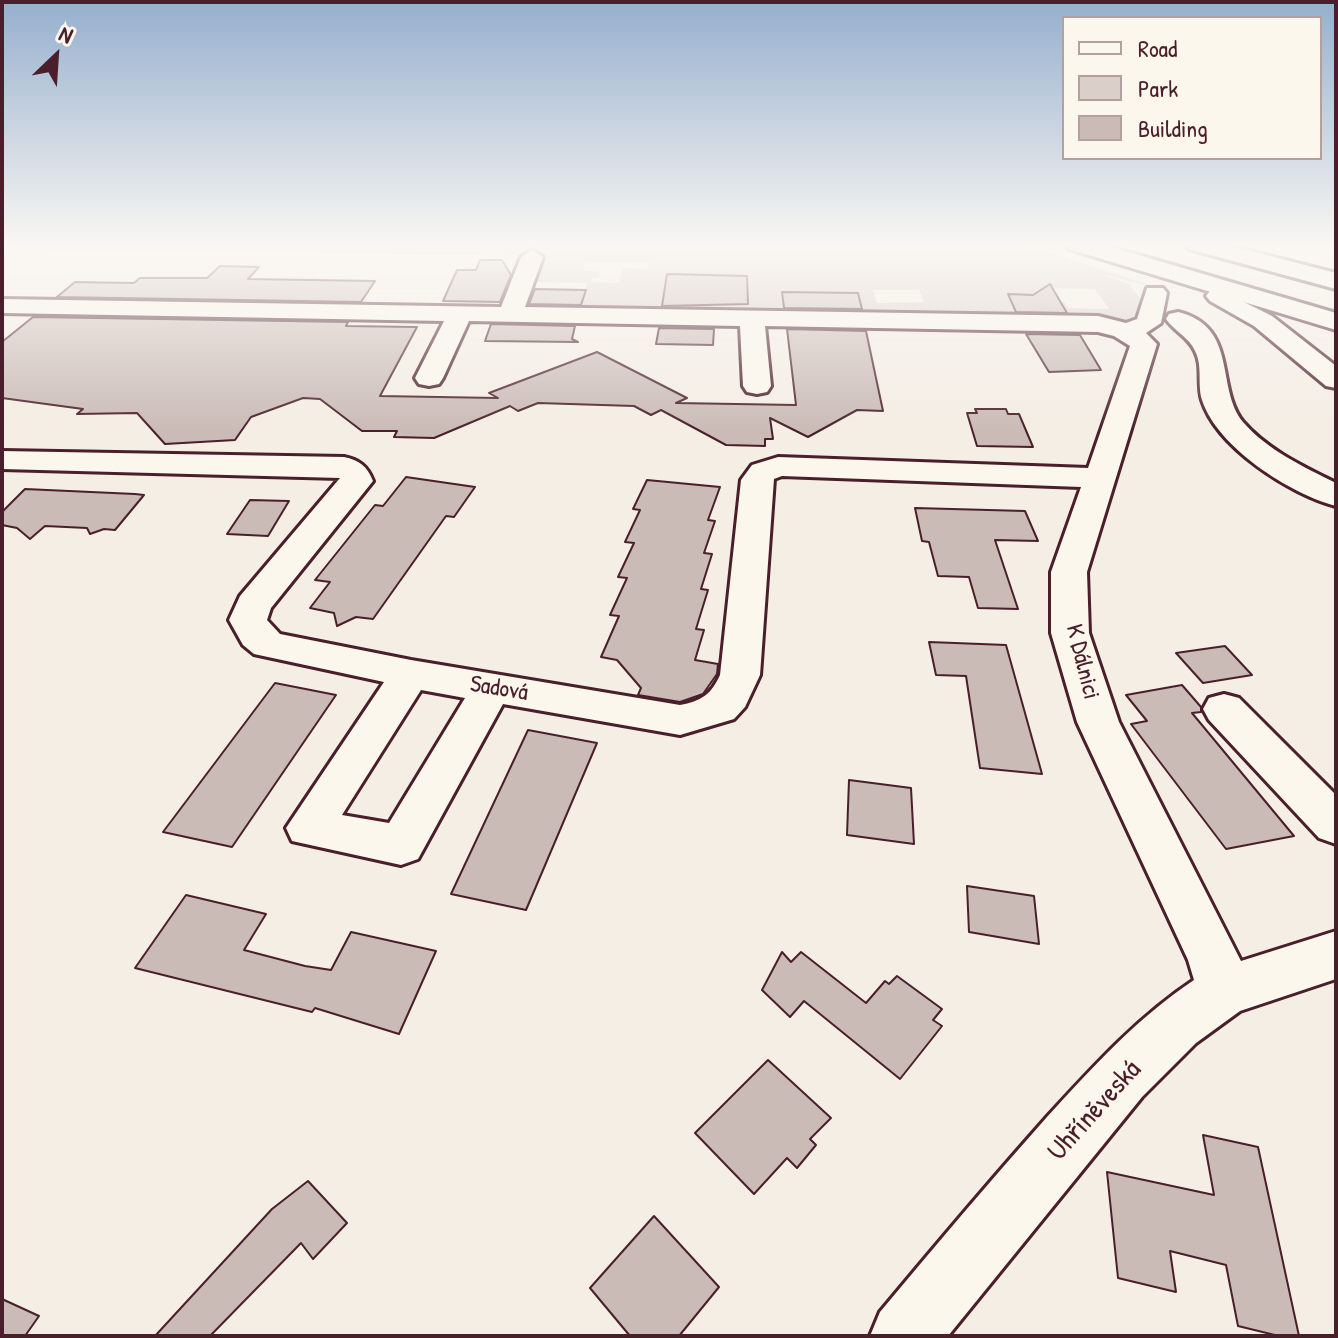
<!DOCTYPE html>
<meta charset="utf-8">
<style>
body{margin:0}
#map{position:relative;width:1338px;height:1338px;overflow:hidden;background:#f4eee4;font-family:"Patrick Hand",sans-serif}
canvas{display:block}
.frame{position:absolute;inset:0;border:4px solid #4a1f2b;pointer-events:none}
.legend{position:absolute;left:1062px;top:16px;width:260px;height:144px;box-sizing:border-box;background:#fbf7ec;border:2px solid #b4a19f;margin:0;padding:10px 14px;list-style:none;font-size:24px;color:#4a1f2b}
.legend li{display:flex;align-items:center;gap:16px;height:40px}
.legend b{width:40px;border:2px solid #b4a19f}
.north{position:absolute;left:16px;top:16px;width:80px;height:80px;-webkit-text-stroke:6px #fbf7ec;paint-order:stroke;rotate:25deg;font-size:22px;font-weight:700;line-height:32px;text-align:center;color:#4a1f2b}
.north::after{content:'';display:block;margin:auto;width:28px;height:36px;background:#4a1f2b;clip-path:polygon(50% 0,100% 100%,50% 72%,0 100%)}
</style>
<div id="map">
<canvas width="1338" height="1338"></canvas>
<div class="frame"></div>
<ul class="legend">
<li><b style="height:10px;background:#fbf7ec"></b>Road</li>
<li><b style="height:22px;background:#dbd0c9"></b>Park</li>
<li><b style="height:22px;background:#cabbb6"></b>Building</li>
</ul>
<div class="north">N</div>
</div>
<script>
const ctx = document.querySelector('canvas').getContext('2d');
ctx.lineJoin = 'round';
function paint(path, color) { ctx.fillStyle = color; ctx.fill(path, 'evenodd'); }
function stroke(path, color, width, dash) { ctx.strokeStyle = color; ctx.lineWidth = width; ctx.lineCap = dash ? 'butt' : 'round'; ctx.setLineDash(dash || []); ctx.stroke(path); }
function label(font, color, halo, rows, align = 'center') {
  ctx.font = font + ' "Patrick Hand",sans-serif'; ctx.lineWidth = 6; ctx.setLineDash([]); ctx.textBaseline = 'middle'; ctx.strokeStyle = halo; ctx.fillStyle = color; for (const [text, x, y, turn = 0] of rows) {
    ctx.save(); ctx.translate(x, y); ctx.rotate((+turn || 0) * Math.PI / 180); ctx.textAlign = isNaN(turn) ? turn : align; if (halo) ctx.strokeText(text, 0, 0); ctx.fillText(text, 0, 0); ctx.restore();
  }
}
paint(new Path2D(`
 M2,244h1019l155,49 -79,-20 32,11 13,17 -5,20 -601,-11 -12,-5 5,-16h16l36,16 6,-22 -55,-1 9,-26 -539,-8zM585,262h64l-1,7 -25,-1 -4,15 -28,-1 1,-4h7l1,-6 -17,-2zM1043,288l52,1 14,20 -41,-1 -4,-6 -10,-1zM873,290h46l5,12 -47,1z`), '#dbd0c9');
const building = new Path2D(`
 M480,260h22l9,15 -11,27 -57,-1 14,-31h19z
 M220,266l39,1 -11,12 127,2 -14,21 -304,-5 18,-15 59,1 6,-5h67z
 M667,274l80,2 1,28 -86,2z
 M1050,284l17,29 -51,-1 -8,-18 25,1z
 M535,289l51,1 -5,15 -52,-1z
 M782,292l76,1 4,16 -78,-1z
 M33,317l315,5 -2,4 71,1 -37,69 118,2 -9,-5 108,-41 90,46 -11,5 120,2 -9,-76 79,2 17,80 -26,-1 -49,27 -38,-19 3,21h-8v7l-39,-1 -65,-35 -10,5 -17,-9 -96,-3 -20,8 -8,-5 -76,32 -40,-1 3,-6h-35l-42,-32 -17,-1 -52,19 -16,23 -70,4 -28,-31 -60,1 6,-5 -81,-11v-56z
 M491,324l84,2 -3,13 6,3 -93,-1z
 M659,328l55,1 -1,16 -57,-1z
 M1026,334l54,1 21,35 -52,2z
 M975,409h31l2,5h11l14,33 -56,-1 -10,-33h10z
 M406,477l69,10 -21,30 -8,-1 -73,103 -17,-2 -19,9 -3,-13 -24,-5 20,-26 -15,-2 60,-75 8,1z
 M647,480l73,7 -12,33 7,1 -11,32 8,1 -11,35 7,1 -12,39 8,1 -9,30 23,4 -1,10 -14,20 -23,8 -42,-7 3,-7 -24,-28 -16,-3 18,-41 -9,-1 17,-37 -9,-1 16,-34 -9,-1 15,-32 -7,-1z
 M25,489l110,5 9,1 -29,35 -11,-1 -14,5 -3,-6 -42,-2 -15,13 -13,-11 -15,-3v-13z
 M250,500l39,1 -21,35 -41,-2z
 M915,508l110,3 13,30 -43,-1 23,69 -40,-1 -9,-31 -31,-1 -9,-34 -7,-1z
 M929,642l77,3 36,129 -62,-6 -14,-92 -30,-1z
 M1225,646l27,29 -49,8 -27,-30z
 M275,683l61,12 -104,152 -69,-15z
 M1182,685l19,22v5l-9,1 102,123 -68,13 -95,-125 16,-3 -21,-26z
 M528,730l69,13 -71,167 -75,-16z
 M849,780l62,8 3,56 -67,-9z
 M967,886l67,10 5,48 -70,-12z
 M186,895l80,19 -22,36 61,16 26,4 20,-38 85,19 -37,83 -84,-26 -3,4 -177,-44z
 M782,952l9,10 10,-10 65,51 19,-22 4,3 8,-8 45,33 -9,11 9,6 -42,53 -96,-78 -14,16 -28,-27z
 M768,1060l63,58 -21,21 6,6 -19,23 -10,-10 -33,36 -59,-61z
 M1203,1135l55,12 41,189h-20l-41,-10 -12,-61 -56,-14 6,41 -58,-14 -11,-106 107,23z
 M308,1181l39,42 -34,36 -12,-16 -91,93h-55l117,-127z
 M654,1216l65,71 -40,49h-49l-40,-48z
 M2,1299l37,17 -14,20h-23z`);
paint(building, '#cabbb6');
stroke(building, '#4a1f2b', 2);
const minor = new Path2D(`
 M532,250l11,7 -18,50 573,9 28,7 11,-4 10,-31h16l4,5 -6,30 -15,10 11,11 -70,228 2,61 30,89 122,239 95,-30v48l-96,32 -44,32 -54,54 -194,239h-78l10,-24c55,-66 110,-131 167,-195 46,-50 90,-99 147,-137l-6,-20 -111,-238 -26,-89v-61l30,-85 -299,-11 -8,3 -14,196 -15,32 -11,12 -54,16 -177,-31 -85,155 -17,6 -109,-24 -6,-13 98,-146 -130,-28 -11,-9 -14,-25 11,-24 100,-118 -338,-9v-18l342,6c15,3 23,9 29,24l-102,127 -4,12 13,14 131,26 269,45c21,-4 31,-10 40,-30l21,-195 11,-15 26,-8 310,11 42,-122 -16,-10 -16,-4 -333,-6 6,60 -4,6 -10,2 -10,-2 -4,-6 -3,-60 -271,-5 -26,57 -4,6 -10,2 -10,-2 -4,-6 29,-57 -442,-8v-14l499,8 20,-50zM421,690l44,8 -76,125 -47,-8z
 M1218,289l54,27 64,50v22l-10,-2 -72,-60 -44,-25 -4,-5 4,-5z
 M1178,312c61,15 37,76 65,110 24,28 61,45 93,61v23c-46,-12 -119,-59 -134,-106 -5,-16 1,-34 -7,-49 -6,-14 -21,-20 -29,-32l3,-5z
 M1224,694l15,4 97,97v49l-17,-6 -110,-118 -6,-11 6,-11z`);
const highway = new Path2D(`
 M1065,244h36l235,69v17l-267,-81z
 M1185,244h38l113,29v16l-147,-40z`);
stroke(minor, '#4a1f2b', 6);
stroke(highway, '#4a1f2b', 6);
paint(minor, '#fbf7ec');
paint(highway, '#fbf7ec');
const sky = ctx.createLinearGradient(0, 0, 0, 431);
sky.addColorStop(0, '#95afcd');
sky.addColorStop(0.57, '#faf7f3');
sky.addColorStop(1, '#faf7f300');
ctx.fillStyle = sky;
ctx.fillRect(0, 0, 1338, 431);
label('24px', '#4a1f2b', '#fbf7ec', [
 ["K Dálnici",1082,662,76],
 ["Sadová",499,689,9]
]);
label('28px', '#4a1f2b', '#fbf7ec', [
 ["Uhříněveská",1095,1111,-48]
]);
</script>
